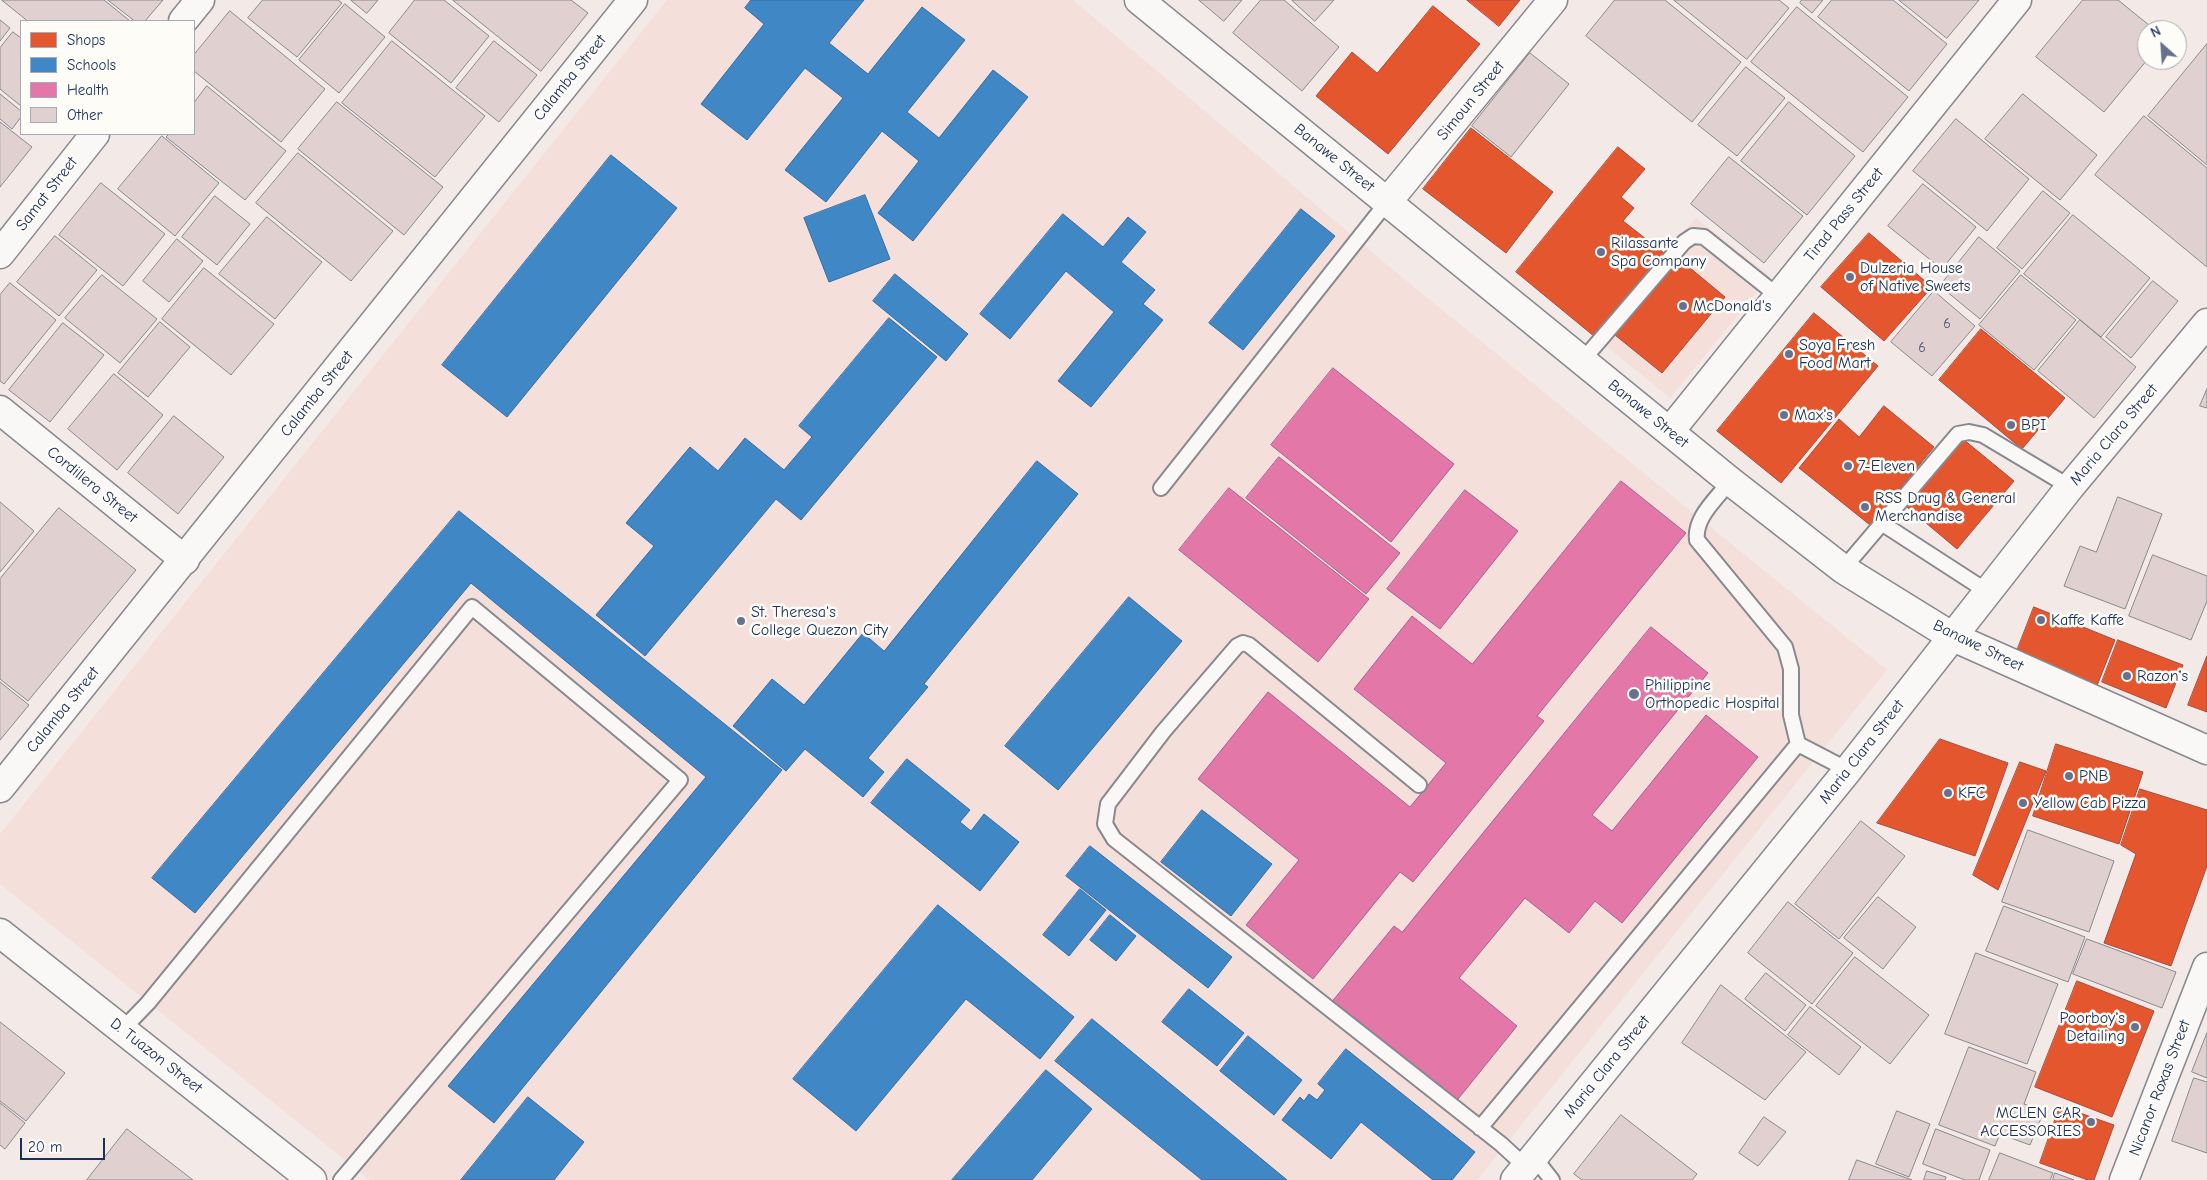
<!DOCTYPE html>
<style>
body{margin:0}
#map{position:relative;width:2207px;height:1180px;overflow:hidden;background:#f3e9e6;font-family:"Comic Neue",sans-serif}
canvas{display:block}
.legend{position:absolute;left:20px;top:20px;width:175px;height:115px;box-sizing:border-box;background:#fdfcf7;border:1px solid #a3aaba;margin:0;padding:6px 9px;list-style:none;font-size:15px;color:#1b2f5e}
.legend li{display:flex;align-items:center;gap:10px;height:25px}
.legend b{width:25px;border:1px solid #a3aaba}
.north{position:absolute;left:2137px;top:20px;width:50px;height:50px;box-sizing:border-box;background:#fdfcf7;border:1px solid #a3aaba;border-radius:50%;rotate:334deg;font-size:14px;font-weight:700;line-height:20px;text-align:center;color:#1b2f5e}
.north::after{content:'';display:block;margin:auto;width:18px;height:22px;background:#67708e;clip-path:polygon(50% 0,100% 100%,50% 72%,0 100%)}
.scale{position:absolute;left:20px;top:1138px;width:85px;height:22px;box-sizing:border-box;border:2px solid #1b2f5e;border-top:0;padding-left:6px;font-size:15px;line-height:18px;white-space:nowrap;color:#1b2f5e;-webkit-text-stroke:4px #fdfcf7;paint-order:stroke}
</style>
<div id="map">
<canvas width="2207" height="1180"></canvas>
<ul class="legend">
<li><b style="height:14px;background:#e4572e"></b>Shops</li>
<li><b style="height:14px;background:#3f88c5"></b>Schools</li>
<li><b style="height:14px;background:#e377a8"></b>Health</li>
<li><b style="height:14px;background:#e0d1d0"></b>Other</li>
</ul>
<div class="north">N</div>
<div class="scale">20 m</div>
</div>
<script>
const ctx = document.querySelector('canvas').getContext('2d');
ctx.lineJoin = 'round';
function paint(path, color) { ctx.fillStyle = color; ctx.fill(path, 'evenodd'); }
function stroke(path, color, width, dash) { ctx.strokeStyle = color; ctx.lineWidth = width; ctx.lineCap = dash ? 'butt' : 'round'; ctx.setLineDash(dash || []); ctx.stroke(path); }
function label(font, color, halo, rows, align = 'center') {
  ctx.font = font + ' "Comic Neue",sans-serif'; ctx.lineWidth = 5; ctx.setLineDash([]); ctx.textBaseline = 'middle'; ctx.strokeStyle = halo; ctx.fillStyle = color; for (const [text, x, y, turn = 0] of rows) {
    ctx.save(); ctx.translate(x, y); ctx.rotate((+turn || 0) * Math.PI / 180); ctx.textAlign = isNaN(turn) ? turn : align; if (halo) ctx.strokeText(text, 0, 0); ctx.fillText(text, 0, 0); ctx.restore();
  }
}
paint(new Path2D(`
 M667,0h406l325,274 489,396 -410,510h-1107l-370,-296v-50z
 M1696,218l74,58 -100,122 -75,-61 69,-84z`), '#f4dfda');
const shops = new Path2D(`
 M1467,0h53l-21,26z
 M1433,6l47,38 -92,110 -72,-58 36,-44 25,21z
 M1471,128l82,64 -47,61 -83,-64z
 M1618,147l27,22 -24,28 13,11 -11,13 41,32 -69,84 -79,-65z
 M1869,233l63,54 -48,54 -63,-54z
 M1678,258l47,39 -63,76 -47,-38z
 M1814,313l64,53 -97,117 -64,-52z
 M1981,329l84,69 -43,51 -83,-69z
 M1884,406l50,41 -64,78 -71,-57 40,-49 20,18z
 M1963,439l51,42 -57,68 -50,-42z
 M2034,607l81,33 -19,48 -81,-32z
 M2118,640l65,25 -17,43 -64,-26z
 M2207,656v56l-19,-7z
 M1940,739l68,24 -33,93 -98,-33z
 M2056,744l87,28 -24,72 -86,-28z
 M2020,762l26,9 -48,119 -25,-15z
 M2140,789l67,21v56l-36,100 -67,-23 32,-89 -15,-9z
 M2077,981l77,30 -42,106 -77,-30z
 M2060,1106l54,19 -20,55h-6l-48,-17z`);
paint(shops, '#e4572e');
stroke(shops, '#a84b3c', 1);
const schools = new Path2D(`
 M751,0h113l-35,43 39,31 54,-67 43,33 -58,72 32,26 54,-68 35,27 -115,144 -35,-28 41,-52 -37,-30 -56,71 -41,-32 58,-72 -38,-30 -58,72 -46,-36 63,-80 -19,-16z
 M611,155l66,53 -170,209 -65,-52z
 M865,195l25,64 -61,23 -25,-64z
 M1301,209l34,27 -92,114 -34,-27z
 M1063,214l40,33 25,-30 18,15 -25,30 34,28 -12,14 20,16 -72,87 -33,-26 56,-69 -48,-41 -56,68 -30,-25z
 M895,274l73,60 -22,27 -73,-60z
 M889,318l48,39 -136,163 -25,-21 -131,157 -49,-41 58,-69 -28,-23 64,-76 28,24 27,-33 39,32 28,-33 -13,-11z
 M1037,461l41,33 -154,190 4,3 -60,71 16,14 -21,25 -58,-48 -19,22 -53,-45 39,-47 32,26 59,-72 21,18z
 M459,511l323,259 -288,353 -46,-37 258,-309 -235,-194 -276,330 -43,-35z
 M1129,597l53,44 -124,149 -53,-44z
 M907,759l63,51 -10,12 11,9 13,-17 35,28 -39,49 -109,-88z
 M1202,810l70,54 -41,52 -70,-54z
 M1090,846l142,111 -24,31 -142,-112z
 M1080,889l26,21 -37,46 -26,-21z
 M938,905l136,112 -34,42 -74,-60 -110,132 -63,-52z
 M1110,915l26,21 -20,25 -26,-21z
 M1189,989l55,44 -27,33 -55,-44z
 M1092,1019l195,161h-85l-147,-119z
 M1248,1036l54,44 -28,35 -54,-44z
 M1346,1049l129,103 -23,28h-19l-72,-58 -30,37 -49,-39 18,-23 4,4 5,-7 8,6 8,-10 -7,-6z
 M1046,1070l46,39 -60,71h-80z
 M528,1097l56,45 -30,38h-93z`);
paint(schools, '#3f88c5');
stroke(schools, '#346da6', 1);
const health = new Path2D(`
 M1333,368l121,96 -63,78 -120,-97z
 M1279,457l121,96 -34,41 -120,-96z
 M1621,481l65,52 -149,183 7,5 -131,161 -13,-10 -87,107 -67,-54 53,-65 -101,-81 70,-87 142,115 36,-44 -92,-74 58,-73 60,48z
 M1229,488l140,111 -51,63 -139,-112z
 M1465,490l53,41 -78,98 -53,-40z
 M1651,627l57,46 -116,142 20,16 94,-116 52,42 -136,166 -27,-22 -26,32 -44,-35 -66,80 58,48 -63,78 -124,-100 64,-78 8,6z`);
paint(health, '#e377a8');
stroke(health, '#a76192', 1);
const building = new Path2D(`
 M2,0h102l26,21h-102z
 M108,0h55l-18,21h-10z
 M263,0h75l4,3 -45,54 -49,-39z
 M351,0h27l-11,13z
 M415,0h29l45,36 -38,47 -62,-50z
 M453,0h118l17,13 -47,58z
 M1199,0h43l-18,21z
 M1261,0h23l55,47 -37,44 -69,-58z
 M1292,0h42l-19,21z
 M1615,0h50l76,62 -49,60 -106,-86z
 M1674,0h105l10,8 -42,51z
 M1802,0h21l-11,13 -12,-10z
 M1832,0h61l54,44 -38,47 -91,-74z
 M1899,0h80l-32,38z
 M2083,0h35l37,30h-8v30l-43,52 -68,-55z
 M345,4l40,33 -46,56 -40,-33z
 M1797,7l111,90 -45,55 -112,-90z
 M230,11l95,78 -44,53 -87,-71v-16z
 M0,20l10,8 -10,13z
 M13,32l8,6v68l-21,-17v-41z
 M392,41l93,75 -50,61 -93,-74z
 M494,41l43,34 -38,47 -43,-34z
 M2207,44v121l-59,-49z
 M1530,53l39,31 -58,73 -39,-31z
 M1746,67l39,31 -48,58 -39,-31z
 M207,86l79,65 -41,49 -79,-63 3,-3h25v-31z
 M0,94l21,17v6l-9,12 -12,-10z
 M2023,94l74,61 -37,45 -75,-61z
 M337,102l106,85 -39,48 -106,-86z
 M1789,102l66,54 -48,59 -66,-54z
 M2144,116l63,52v99l-112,-92z
 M1956,119l73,60 -42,52 -74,-60z
 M0,122l32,25 -32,40z
 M162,136l57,47 -44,53 -57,-47z
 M298,153l95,78 -42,50 -95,-78z
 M1729,157l74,59 -39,47 -73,-59z
 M101,183l64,51 -42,52 -64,-51z
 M1923,184l53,43 -34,42 -54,-43z
 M2043,191l27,22 -48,56 -25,-21z
 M215,196l35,28 -33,41 -35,-28z
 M2073,215l77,63 -49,59 -77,-63z
 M267,217l55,45 -47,57 -56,-45z
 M55,236l42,34 -38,46 -42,-34z
 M1979,237l41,34 -40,48 -40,-33z
 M177,239l26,22 -34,41 -26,-21z
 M204,268l70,56 -43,51 -69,-56z
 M102,275l55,44 -37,44 -55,-45z
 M2021,275l55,45 -42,50 -55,-45z
 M2153,281l25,20 -47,57 -25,-21z
 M10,283l46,37 -52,64 -4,-3v-86z
 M1934,291l41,35 -43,50 -41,-34z
 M2080,320l56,47 -42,51 -56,-47z
 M160,322l30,25 -42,50 -30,-24z
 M63,323l41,32 -54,67 -41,-32z
 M114,374l49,41 -46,55 -49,-41z
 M2207,389v19l-7,-2z
 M174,416l50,41 -46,57 -50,-41z
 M2118,497l44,17 -37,95 -61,-23 16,-40 16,6z
 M0,502l34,29 -34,41z
 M59,508l77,62 -108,131 -28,-22v-100z
 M2153,555l54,21v25l-16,39 -62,-24z
 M0,682l29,23 -29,35z
 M1861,821l44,35 -66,83 -44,-35z
 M2028,830l86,31 -25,71 -87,-30z
 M1878,897l38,30 -33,42 -39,-31z
 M1788,902l65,51 -41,51 -64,-51z
 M2004,906l81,31 -17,45 -82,-31z
 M2087,939l89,33 -14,36 -89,-34z
 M1976,953l82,31 -31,80 -82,-30z
 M1855,957l74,58 -39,49 -74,-58z
 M1766,973l40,32 -21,26 -40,-32z
 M1721,985l85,67 -41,48 -83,-57z
 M1810,1007l51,40 -22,28 -51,-40z
 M0,1022l65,51 -39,48 -26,-20z
 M2207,1033v45l-15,-6z
 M1969,1047l67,25 -12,32 20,7 -14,34 -30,-11 -5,12 -56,-21z
 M2194,1078l13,4v71l-35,-12z
 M0,1103l25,20 -20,26 -5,-4z
 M1897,1111l33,13 -21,53 -33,-13z
 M1621,1115l76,59 -5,6h-110l-8,-6z
 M1764,1117l22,15 -28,34 -19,-13z
 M127,1129l66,51h-106z
 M1936,1129l54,21 -11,30h-14l-42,-16z
 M2000,1153l53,20 -3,7h-61z
 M1857,1160l55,20h-63z
 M1927,1171l19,6 -1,3h-21z
 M2055,1173l19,7h-21z`);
paint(building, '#e0d1d0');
stroke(building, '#88888f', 1);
const lane = new Path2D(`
 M1582,361l102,-119 9,-6 11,1 74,59
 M1730,481c-13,18 -36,36 -33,59l88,107 6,22v46l7,29 50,26
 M1161,488l227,-287
 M1883,524l105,68
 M1843,569l115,-135 11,-2 14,3 87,52
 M1419,785l-170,-140 -6,-2 -6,3 -74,86 -55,72 -3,20 9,15 387,305 25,23
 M122,1030l26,-27 324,-396 208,173 -339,400
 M1480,1128l318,-384
 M1534,1157l18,23`);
const street = new Path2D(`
 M183,21l17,-21
 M1388,201l165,-201
 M0,254l95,-120
 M0,410l185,150
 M1670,431l347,-431`);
const secondary = new Path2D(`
 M1139,0l591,481 113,88 110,68 254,113
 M0,788l633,-788
 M0,933l312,247
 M1515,1180l333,-410 222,-283 137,-164
 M2124,1180l83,-213`);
stroke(lane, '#88888f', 18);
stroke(street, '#88888f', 31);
stroke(secondary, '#88888f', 31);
stroke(lane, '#faf8f6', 14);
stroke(street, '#faf8f6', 28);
stroke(secondary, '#faf8f6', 28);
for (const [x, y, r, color] of [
 [1601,252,5,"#67708e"],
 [1850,277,5,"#67708e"],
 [1683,306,5,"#67708e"],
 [1789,354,5,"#67708e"],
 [1784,415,5,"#67708e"],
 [2011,425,5,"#67708e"],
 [1848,466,5,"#67708e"],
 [1865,507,5,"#67708e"],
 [2041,620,5,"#67708e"],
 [741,621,5,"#67708e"],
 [2127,676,5,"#67708e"],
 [1634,694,6,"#67708e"],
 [2069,776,5,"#67708e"],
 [1948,793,5,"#67708e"],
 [2023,803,5,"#67708e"],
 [2135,1027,5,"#67708e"],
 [2091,1122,5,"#67708e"]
]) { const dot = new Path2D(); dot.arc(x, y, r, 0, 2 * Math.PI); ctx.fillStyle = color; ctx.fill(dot); stroke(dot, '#fdfcf7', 2); }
label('14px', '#4d587b', null, [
 ["6",1947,324],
 ["6",1922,348]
]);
label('16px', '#1b2f5e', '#fdfcf7', [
 ["Calamba Street",570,78,-51],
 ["Simoun Street",1471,101,-51],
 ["Banawe Street",1334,158,39],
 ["Samat Street",47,194,-52],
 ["Tirad Pass Street",1844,215,-51],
 ["Calamba Street",317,394,-51],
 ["Banawe Street",1648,414,39],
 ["Maria Clara Street",2114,435,-50],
 ["Cordillera Street",92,485,39],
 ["Banawe Street",1978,646,26],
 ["Calamba Street",63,710,-51],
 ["Maria Clara Street",1862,752,-52],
 ["D. Tuazon Street",156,1056,38],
 ["Maria Clara Street",1607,1067,-51],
 ["Nicanor Roxas Street",2160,1088,-69]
]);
label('16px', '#1b2f5e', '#fdfcf7', [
 ["Rilassante",1611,243],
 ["Spa Company",1611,261],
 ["Dulzeria House",1860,268],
 ["of Native Sweets",1860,286],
 ["McDonald's",1693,306],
 ["Soya Fresh",1799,345],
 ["Food Mart",1799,363],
 ["Max's",1794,415],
 ["BPI",2021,425],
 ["7-Eleven",1858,466],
 ["RSS Drug & General",1875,498],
 ["Merchandise",1875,516],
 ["St. Theresa's",751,612],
 ["College Quezon City",751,630],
 ["Kaffe Kaffe",2051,620],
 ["Razon's",2137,676],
 ["Philippine",1645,685],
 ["Orthopedic Hospital",1645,703],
 ["PNB",2079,776],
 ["KFC",1958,793],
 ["Yellow Cab Pizza",2033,803],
 ["Poorboy's",2125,1018,"right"],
 ["Detailing",2125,1036,"right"],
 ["MCLEN CAR",2081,1113,"right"],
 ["ACCESSORIES",2081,1131,"right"]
], 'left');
</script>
